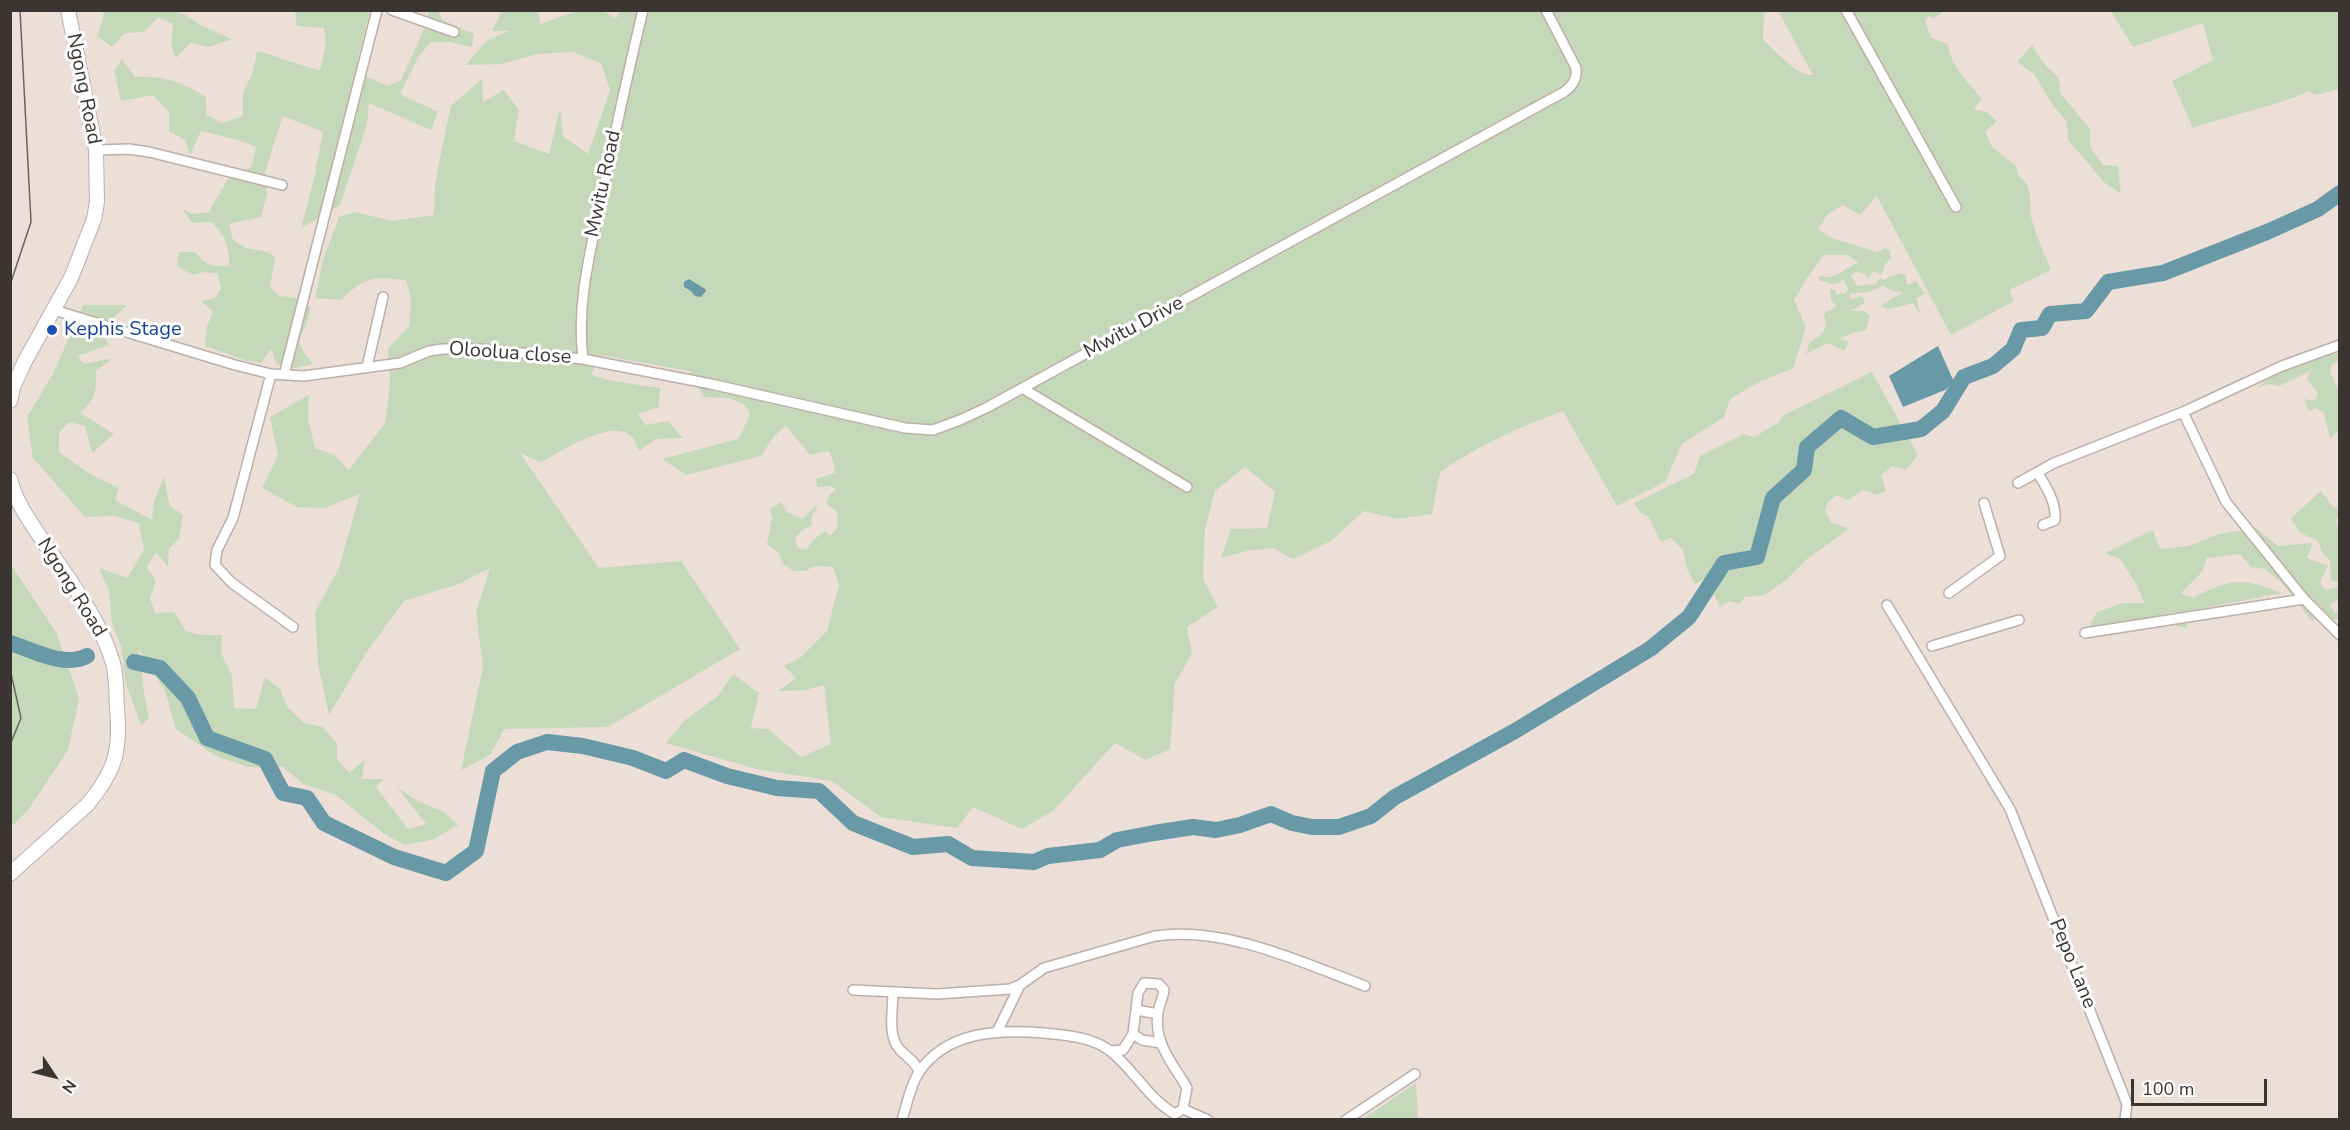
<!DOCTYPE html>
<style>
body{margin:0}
#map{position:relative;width:2350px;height:1130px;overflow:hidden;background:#ecdfd7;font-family:"Nunito Sans",sans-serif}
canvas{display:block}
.frame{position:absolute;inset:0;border:12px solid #3a3532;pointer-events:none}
.north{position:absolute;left:24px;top:1046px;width:60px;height:60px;-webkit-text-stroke:4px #fff;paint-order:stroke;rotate:125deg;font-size:16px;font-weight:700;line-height:24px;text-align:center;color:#3a3532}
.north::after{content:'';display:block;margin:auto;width:21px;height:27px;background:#3a3532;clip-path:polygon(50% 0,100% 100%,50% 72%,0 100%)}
.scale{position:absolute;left:2131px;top:1079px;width:136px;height:27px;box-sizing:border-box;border:3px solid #3a3532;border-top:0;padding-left:8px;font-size:18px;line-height:21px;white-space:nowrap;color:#3a3532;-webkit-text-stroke:4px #fff;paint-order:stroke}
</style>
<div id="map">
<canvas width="2350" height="1130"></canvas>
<div class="frame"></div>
<div class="north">N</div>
<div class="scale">100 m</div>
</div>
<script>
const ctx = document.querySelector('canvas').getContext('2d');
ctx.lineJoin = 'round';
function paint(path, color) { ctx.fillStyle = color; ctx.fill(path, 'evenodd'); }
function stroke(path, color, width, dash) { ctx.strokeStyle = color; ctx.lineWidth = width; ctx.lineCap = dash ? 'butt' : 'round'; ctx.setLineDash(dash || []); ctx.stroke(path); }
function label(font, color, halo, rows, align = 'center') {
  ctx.font = font + ' "Nunito Sans",sans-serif'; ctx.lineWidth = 6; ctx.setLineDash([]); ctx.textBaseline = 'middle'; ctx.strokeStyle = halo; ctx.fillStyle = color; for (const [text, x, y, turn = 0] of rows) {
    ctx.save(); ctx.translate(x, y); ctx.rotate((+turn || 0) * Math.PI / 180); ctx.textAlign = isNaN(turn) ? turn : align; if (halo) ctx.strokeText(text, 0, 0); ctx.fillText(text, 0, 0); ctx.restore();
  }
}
paint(new Path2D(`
 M166,10l18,4 18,12 30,13 -23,8 -19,-4 -14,15 -5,-12 2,-22 -15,-7 -14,15 -19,1 -13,14 -15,-11 7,-21 -2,-4z
 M580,10l23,1 13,8 4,-9 1148,1 -4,3 -1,25c11,11 35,38 50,36l-35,-64h165l-10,8 -4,-3 -4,5 6,17 17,6c3,23 20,38 34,55l-8,10 14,4 9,8 -12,11 7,15 24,19 3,10c17,13 8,26 13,44 4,17 13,34 19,50l-42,20 5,11 -63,34 -74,-139 -17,19 -17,-10 -16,10 -9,14 14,9 45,14 8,-4 5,3 1,7 -6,7 -4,10 -8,-4 -5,8 -2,-5 -10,-2 -5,3 5,10 5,1 8,-2 6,1 5,-7 3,2 16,-7 7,2 1,10 9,-4 9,13 -9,4 5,18 -8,-13 -23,6 -10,-3 23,-14 -10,-1 -10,-5 -14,6 -19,2v5l12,-3 3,7 -15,8h14l6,5 -4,14 -15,3 -11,6 9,3 -5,9 -16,-8 -22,11 3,-11 12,-8 5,-9 -2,-10 2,-5 6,-1 4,-5 -5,-4 -1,-12 5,1 2,5 4,-2 4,1 3,-6 -5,-8c-9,7 -13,3 -24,0v-5c13,9 28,-10 40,-12l-11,-8h-24l-17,23 -13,22 12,27 -13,41 -34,14 -29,17 -6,18 -42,27 -17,38 -48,24 -54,-95c-46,17 -83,34 -123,61l-8,42 -35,5 -33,-8 -33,30 -38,18 -20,-11 -26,3 -26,7 10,-29 36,-1 8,-36 -30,-25 -30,24 -10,38 -2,50 15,28 -31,20 5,27 -17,29 -5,66 -24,11 -31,-17 -61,67 -32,19 -49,-22 -16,21 -76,-11 -49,-36 -76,-12 -90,-26 18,-22 34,-25 15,-22 26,19 -8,35 17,1 33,28 30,-13 -7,-59 -19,5 -27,1 18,-13 -12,-12 17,-9 26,-26 12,-46 -6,-18 -18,-1 -10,5h-11l-11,-7 -5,-12 -11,-8 5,-25 -2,-10 11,-7 6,10 15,7 16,-15 -6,13 -1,9 -9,4 -7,8 3,10 9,2 6,-10 12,-9 5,5 7,-8 1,-15 -12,-10 3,-8 7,-6 -6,-3 -13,1 -1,-8 19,-6 -2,-12 -4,-10 -19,4 -24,-29 -12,10 -13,20 -75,19 -24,-16 76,-20 12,-24 -5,-10 -15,-7 -26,-1 -15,-26 -89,-16 -9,20 22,6 47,7 -1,19 -21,7 7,11 23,-4 15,17 -27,1 -17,12c-2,-5 -5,-13 -9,-16 -20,-16 -70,17 -89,27l-21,-9 79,115 82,-7 59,88 -132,78 -104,2 -14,26 -29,15 22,-104 -7,-54 14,-44 -31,16 -55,17 -38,52 -37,62 -11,-52 -3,-51 24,-44 21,-74 -35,14 -28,-1 -35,-19 16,-33 -8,-38 39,-22 -1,24 7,29 19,7 15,15 36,-47 5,-39 -2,-35 21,-23 2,-28 -5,-18c-33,-3 -41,-4 -65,20l-26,-2 8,-38 16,-43 16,-5 37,9 42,-6 1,-28 6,-34 10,-47 31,-27 1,23 21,-12 15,20 -5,31 35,13 11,-46 3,28 25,18 22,-64 -9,-27 -28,-11 -36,2 -35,10 -36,1 20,-24 23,-10h-17l10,-20h36l2,13z
 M295,11h75l-13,50 10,16 21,9 13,-6 21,-46 7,-23h9l4,9 32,14 -2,13 -23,-5h-18l-12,14 -19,38 38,18 -7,18 -62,-27 -2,22 -27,80 -39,23 13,-50 9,-46 -40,-16 -18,56 2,21 -6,24 -32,7 4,16 13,8 22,4 7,5 -5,30 9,9 18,2 14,9 -3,12 -9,23 5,11 9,11 -17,4 -19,-3 -6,-16 -10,14 -14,-2 -42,-15 2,-20 6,-14 -12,-11 14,-3 6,-10 -3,-14 -15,-2 -11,3 -15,-9 2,-14h16c10,13 18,15 34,14 1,-18 -4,-30 -17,-44l-20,1 -9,-14 10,5 16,-2 18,-32 25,-14 4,-19 -18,-7 -37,-9 -11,24 -5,-15 -16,-9v-19l-16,-17 -32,6 -7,-30 8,-12 13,18c31,-1 45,4 71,20v18l16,8 21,-7v-24l10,-20 4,-21c22,5 41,15 63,19l6,-26 -2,-16 -27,-2z
 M2111,11h228v78l-23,6 -7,-4c-37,17 -77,23 -116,37l-21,-47 41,-21 -10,-37 -70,24z
 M2032,45l13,20 13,12 3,17 29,35v18l13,18 15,1 3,28 -16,-11 -37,-43 -1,-18 -15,-18 -18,-30 -17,-12z
 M83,305h44l-14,13 -26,12 13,4 10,11 -33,11 7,8 29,-6 -17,13c1,19 -1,29 -16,42l34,21 -22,19 -7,-27 -16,-4 -10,11v19l31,22 29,14 -4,12 37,20 2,-19 10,-24 6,29 13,9 -4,24 -10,9 -1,19 -12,-15 -9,15 9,15 -6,16 5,15 19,-1 12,19 15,4h21l-1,18 11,22 2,33 22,1 9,-32 15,12 8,19 16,15 19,4 14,17v15l12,14 16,-13 -3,19h22l-8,8 32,42 18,-5 -29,-37 21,14 26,11 14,13 -26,15 -28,5 -21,-12 -47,-38 -33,-11 -20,-17h-35l-32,-11 -40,-27 -11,-38 -26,-42 5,43 5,26 -8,7 -15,-41 -5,-38 -9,-22 -3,-33 -10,-23 28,10 17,-28 -5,-27 -25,-7 -29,1 -52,-59 -6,-41 27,-45z
 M2339,354v7l-7,3 -2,8 9,19v44l-2,-4 -7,8 -6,-27 -9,-4 -6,3 -5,-12 10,2 4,-8 -11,-14 3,-8 -31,15 -10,-2 -13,4 22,-15 40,-18z
 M1872,372l46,83 -12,15 -13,-4 -12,9 5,16 -9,4 -13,-5 -16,10 -11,-5 -9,7 -3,9 6,11 18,7 -42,30 -21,21 -21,15 -20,2 -6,7 -9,-3 -10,6 -14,-29 -11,6 -8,-15 -4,-19 -12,-12 -10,4 -13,-26 -8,-4 -6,-9 60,-29 6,-18 44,-22 10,3 24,-14 6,-8z
 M2321,491l12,16 6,2v9l-3,1 3,16v47l-8,-1 -1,-20 -8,-9 -4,-11 -19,-9 -8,-14z
 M2256,528l22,18 35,-3 -6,15 21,8 -8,16 5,8 14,-3v13l-9,4 5,9 4,-3v9l-28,1 -29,-37 -17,-14 -14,-2 -11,-13 -33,4 -5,14 -21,21 12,5c37,-20 49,-21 89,-5l-94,18 -1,17 -11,-2 -2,-14 -13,3 -7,11 -14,-5c-18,15 -33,16 -57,16l14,-25 26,-9h22l-10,-21 -15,-23 -15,-6 48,-23 7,19 29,-3 30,-12z
 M11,565l46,69 22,64 -11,52 -40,60 -17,17z
 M1416,1083l2,36h-55z`), '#c5d9ba');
paint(new Path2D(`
 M689,279l16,10 1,2 -5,6 -6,-1 -4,-5 -7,-4v-5z
 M1938,346l16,36 -9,8 -42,17 -14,-31z`), '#6998a6');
stroke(new Path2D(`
 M10,643c23,7 54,25 77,13
 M134,662l26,6 28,30 19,40 58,21 18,34 24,5 17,25 70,34 52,16 30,-22 17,-80 24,-19 30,-10 36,4 50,12 33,13 18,-11 43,16 50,12 42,3 34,32 60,24 35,-3 24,14 62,4 14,-6 52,-6 17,-10 37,-7 39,-6 23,3 24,-5 31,-11 21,9 20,4h27l32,-11 24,-19 120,-66 135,-82 39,-32 35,-54 33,-6 16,-59 31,-28 3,-23 34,-29 32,19 48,-8 22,-18 21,-34 29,-11 20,-17 8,-19 21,-2 8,-14 36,-3 22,-29 55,-9 104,-41 51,-23 22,-16`), '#6998a6', 16);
const street = new Path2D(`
 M392,10l62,22
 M1846,10l110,197
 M96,150l33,-1 20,3 133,33
 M54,310l181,55 36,9 33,2 96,-13 29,-12 14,-2h37l103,10 128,25 194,44 28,2 27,-10 26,-12c193,-104 384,-212 578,-316 8,-6 13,-12 12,-24l-30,-58
 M583,359c-7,-55 8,-110 19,-164 13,-62 26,-123 41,-185
 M367,367l16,-70
 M271,374l-38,144 -16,32 -2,15 17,18 61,44
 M284,375l93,-365
 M1022,388l165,99
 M2183,412l43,90 78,97 36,36
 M2037,472c9,14 20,32 18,48l-12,5
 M2018,483l36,-20 129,-51 99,-46 58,-21
 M1949,593l51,-37 -16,-53
 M1887,605l123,204 117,295 -2,16
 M2085,633l219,-34
 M1932,646l87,-26
 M853,990l84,4 73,-5 10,-4 24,-17 111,-32c71,-10 146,26 210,50
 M893,992c0,18 -6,44 7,58 8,8 16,12 19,22
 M1137,1010l21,4
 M997,1032l23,-47
 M1111,1051l12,-1 10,-16
 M1183,1109l25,11
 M902,1120c5,-16 8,-34 17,-48 28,-41 80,-43 125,-39 21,2 47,4 65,17 25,19 38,48 66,64l8,-5 4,-21c-13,-23 -34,-45 -29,-75 1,-8 5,-15 6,-23l-5,-6 -15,-1 -6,10 -5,41 9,6 19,3
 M1346,1120l69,-46`);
const secondary = new Path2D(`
 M10,401l3,-14 12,-26 46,-83 23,-59 3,-17 -1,-52 -28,-140
 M10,479c6,24 21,44 35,65 25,37 55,75 68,119 4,14 3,31 4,45 4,44 -2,63 -30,97l-77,69`);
stroke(street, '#bcafa8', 12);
stroke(secondary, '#bcafa8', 16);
stroke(street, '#fff', 9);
stroke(secondary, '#fff', 14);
stroke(new Path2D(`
 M10,285l21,-63 -11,-212
 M10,669l11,49 -11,27`), '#6a635e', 1.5);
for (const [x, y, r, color] of [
 [52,330,6,"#1a4fb4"]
]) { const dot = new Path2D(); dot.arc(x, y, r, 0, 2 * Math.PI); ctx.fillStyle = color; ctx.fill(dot); stroke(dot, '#fff', 2); }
label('20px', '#3a3532', '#fff', [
 ["Ngong Road",83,89,79],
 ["Mwitu Road",604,184,-78],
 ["Mwitu Drive",1134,328,-28],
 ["Oloolua close",510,354,4],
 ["Ngong Road",71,588,58],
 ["Pepo Lane",2072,964,68]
]);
label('20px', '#164399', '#fff', [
 ["Kephis Stage",64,330]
], 'left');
</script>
